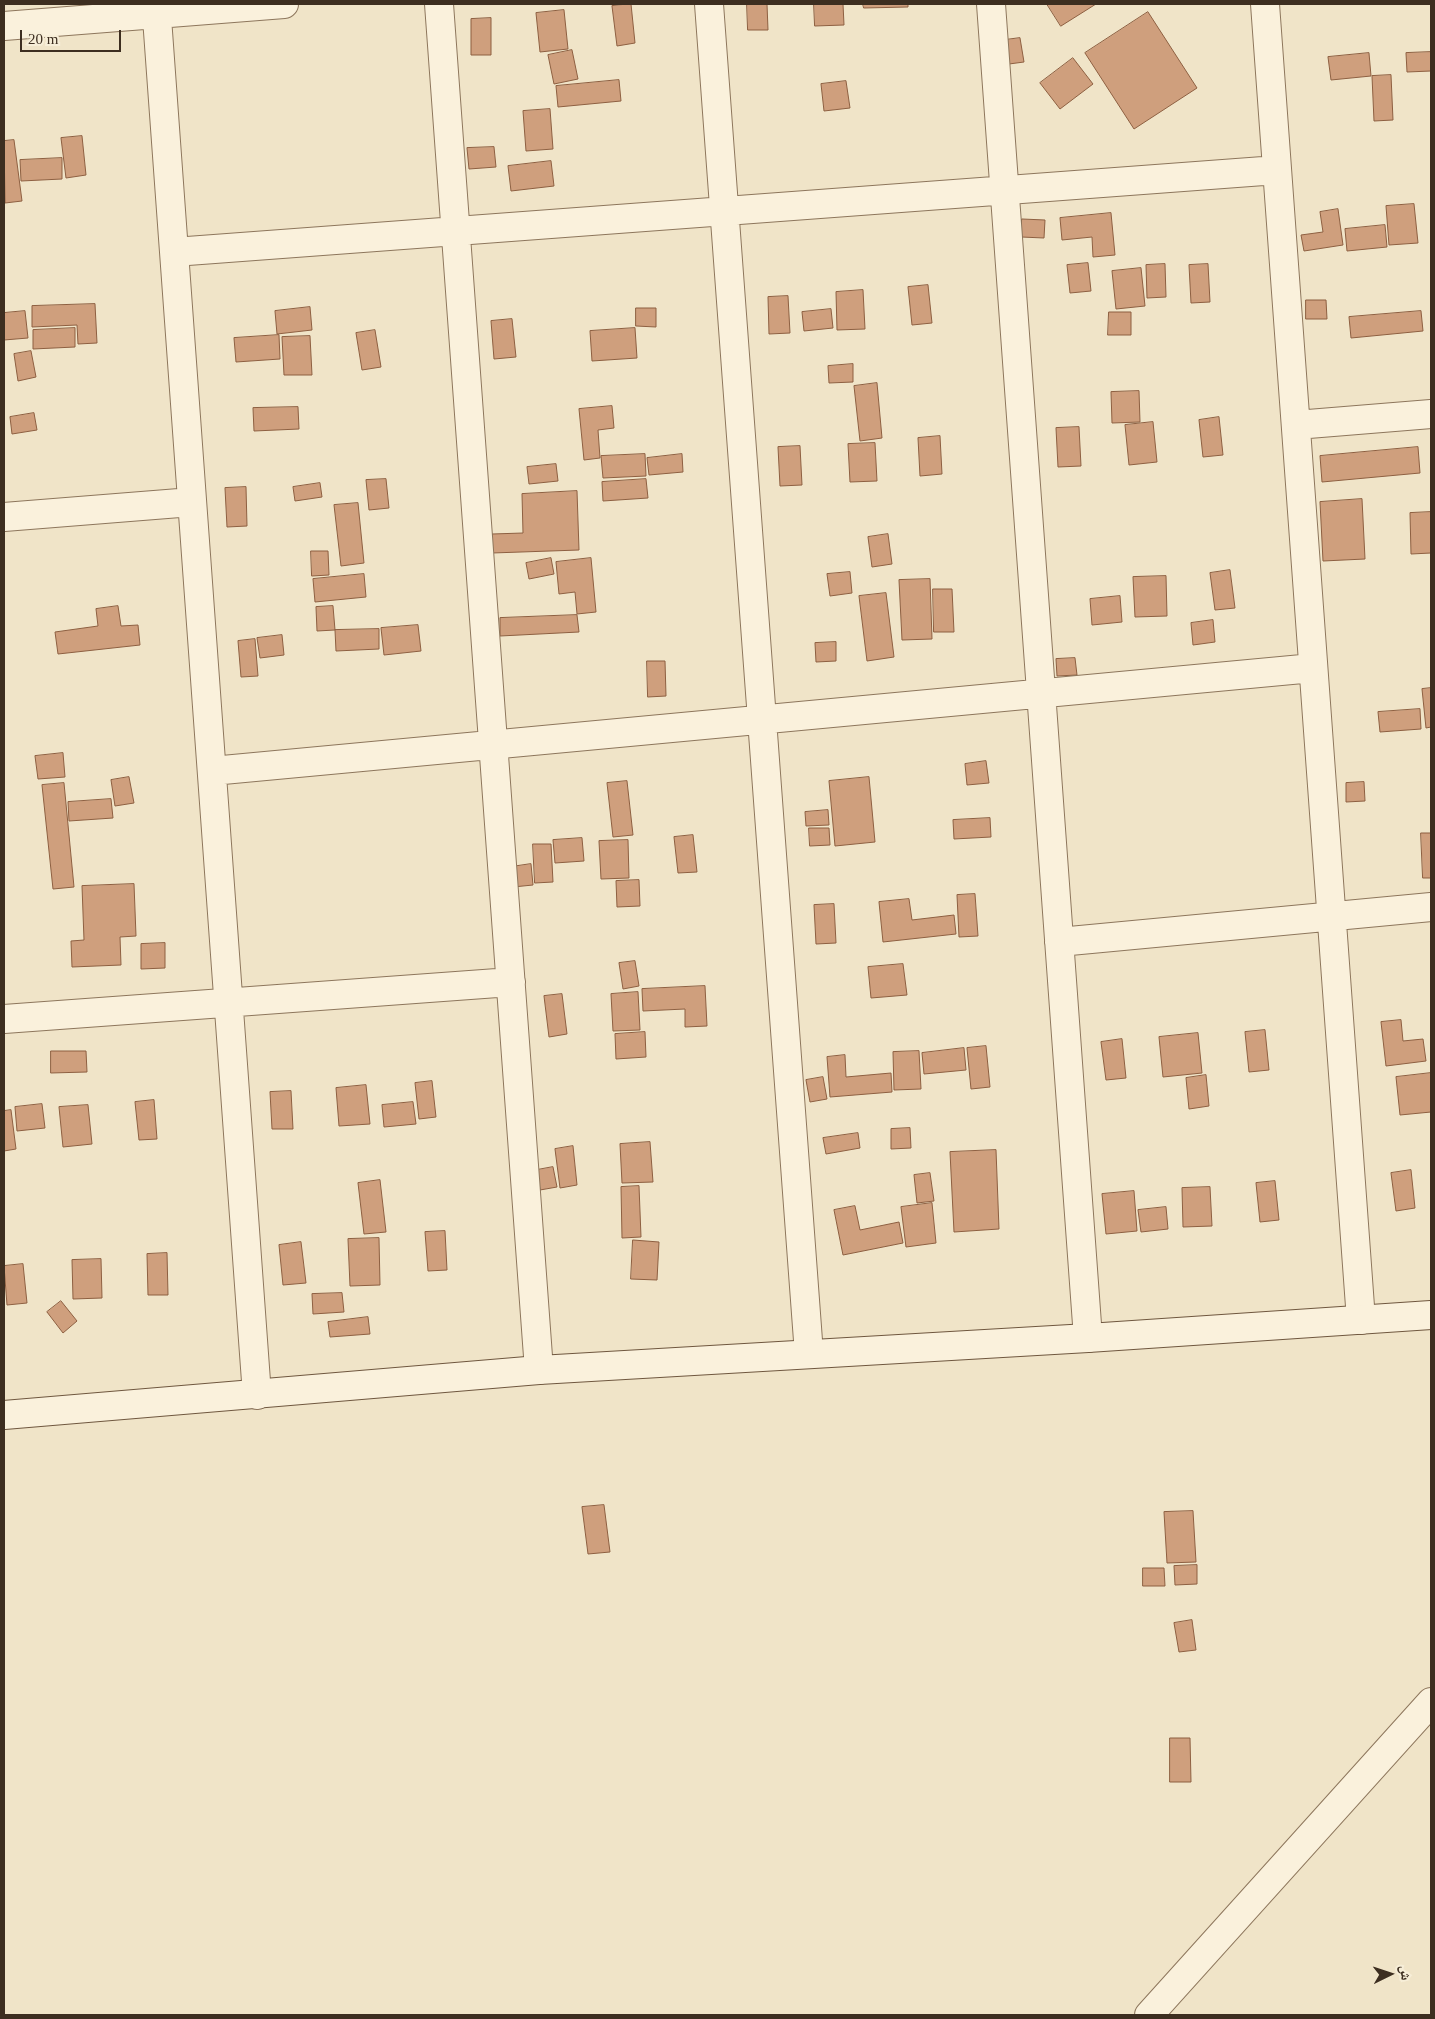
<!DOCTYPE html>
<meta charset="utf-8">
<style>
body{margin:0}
#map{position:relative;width:1435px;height:2019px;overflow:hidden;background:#f0e4c8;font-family:"Times New Roman","Noto Naskh Arabic",serif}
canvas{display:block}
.frame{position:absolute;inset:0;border:5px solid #3d2e20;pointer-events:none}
.north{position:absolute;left:1365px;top:1949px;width:50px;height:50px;-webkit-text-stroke:4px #f7eed8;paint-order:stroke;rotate:86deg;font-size:14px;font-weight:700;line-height:20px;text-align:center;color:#3d2e20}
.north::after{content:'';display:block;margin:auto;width:18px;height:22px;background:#3d2e20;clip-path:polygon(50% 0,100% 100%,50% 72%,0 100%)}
.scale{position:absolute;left:20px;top:30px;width:101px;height:22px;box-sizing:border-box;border:2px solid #3d2e20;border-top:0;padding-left:6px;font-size:15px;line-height:18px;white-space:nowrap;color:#3d2e20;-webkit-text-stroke:4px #f7eed8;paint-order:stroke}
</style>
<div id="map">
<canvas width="1435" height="2019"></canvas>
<div class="frame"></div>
<div class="north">ش</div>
<div class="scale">20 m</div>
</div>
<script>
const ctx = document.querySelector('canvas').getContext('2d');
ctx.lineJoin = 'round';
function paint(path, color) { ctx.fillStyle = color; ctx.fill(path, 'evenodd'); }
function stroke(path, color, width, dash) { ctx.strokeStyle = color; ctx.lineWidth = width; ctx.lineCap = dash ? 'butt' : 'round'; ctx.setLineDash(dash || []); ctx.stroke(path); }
const building = new Path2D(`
 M631,4l4,39 -18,3 -5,-40z
 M747,4h20l1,26h-20z
 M814,4h29l1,21 -29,1z
 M863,4h45v3l-44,1z
 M1047,4h49l-35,22z
 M564,10l4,39 -28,3 -4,-39z
 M1148,12l49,76 -63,41 -49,-76z
 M491,18v37h-20v-36z
 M1020,38l4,24 -15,2 -4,-24z
 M572,50l6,29 -24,5 -6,-29z
 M1431,52v19l-24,1 -1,-19z
 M1369,53l2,23 -40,4 -3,-23z
 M1073,58l20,26 -33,25 -20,-26z
 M1391,75l2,45 -19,1 -2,-45z
 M619,80l2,21 -63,6 -2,-21z
 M846,81l4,27 -26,3 -3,-27z
 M550,109l3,40 -27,2 -3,-40z
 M82,136l4,39 -20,3 -5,-40z
 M14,140l8,61 -17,2 -1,-62z
 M494,147l2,20 -27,2 -2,-21z
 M62,158v21l-41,2 -1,-21z
 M551,161l3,25 -43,5 -3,-25z
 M1414,204l4,39 -29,2 -3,-39z
 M1338,209l5,36 -39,6 -3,-16 22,-3 -3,-20z
 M1111,213l4,42 -22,2 -1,-20 -30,3 -2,-22z
 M1022,219l23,1 -1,18 -23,-1z
 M1385,225l2,22 -40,4 -2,-22z
 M1088,263l3,28 -21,2 -3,-28z
 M1165,264l1,33 -19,1 -1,-33z
 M1208,264l2,38 -19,1 -2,-38z
 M1141,268l4,38 -29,3 -4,-38z
 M928,285l4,38 -20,2 -4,-38z
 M863,290l2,39 -28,1 -1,-38z
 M788,296l2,37 -21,1 -1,-37z
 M1306,300h20l1,19h-21z
 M95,304l2,39 -19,1 -1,-19 -45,2v-21z
 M310,307l2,23 -35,4 -2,-23z
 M636,308h20v19l-20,-1z
 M831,309l2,19 -29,3 -2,-19z
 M25,311l3,27 -24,2v-27z
 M1421,311l2,20 -72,7 -2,-21z
 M1109,312h22v23h-23z
 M512,319l4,38 -22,2 -3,-38z
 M75,328v19l-42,2v-19z
 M635,328l2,30 -45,3 -2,-30z
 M375,330l6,37 -19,3 -6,-37z
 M279,335l1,24 -44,3 -2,-24z
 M310,336l2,39h-28l-2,-38z
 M31,351l5,26 -18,4 -4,-27z
 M853,364v18l-24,1 -1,-17z
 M877,383l5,55 -22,3 -6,-55z
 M1139,391l1,31 -28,1 -1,-31z
 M612,406l2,22 -16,2 2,28 -16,2 -5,-51z
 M298,407l1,22 -45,2 -1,-23z
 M34,413l3,17 -25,4 -2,-17z
 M1219,417l4,38 -20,2 -4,-37z
 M1153,422l4,40 -28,3 -4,-40z
 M1079,427l2,39 -23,1 -2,-39z
 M940,436l2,38 -22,2 -2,-38z
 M875,443l2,38 -27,1 -2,-38z
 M800,446l2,39 -22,1 -2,-39z
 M1418,447l2,26 -98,9 -2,-26z
 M645,454l1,22 -43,2 -2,-22z
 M682,454l1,18 -34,3 -2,-17z
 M556,464l2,17 -29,3 -2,-17z
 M386,479l3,29 -20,2 -3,-30z
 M646,479l2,19 -45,3 -1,-19z
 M320,483l2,14 -27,4 -2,-14z
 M246,487l1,39 -20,1 -2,-39z
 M577,491l2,59 -87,3v-19l31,-1 -1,-39z
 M1362,499l3,60 -42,2 -3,-59z
 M358,503l6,60 -23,3 -7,-61z
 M1431,512v41l-20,1 -1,-41z
 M888,534l4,30 -20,3 -4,-30z
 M311,551h17l1,24 -17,1z
 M551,558l3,16 -25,5 -3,-16z
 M591,558l5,54 -19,2 -2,-22 -16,2 -3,-32z
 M1230,570l5,38 -20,2 -5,-37z
 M850,572l2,21 -22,3 -3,-22z
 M364,574l2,23 -51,5 -2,-23z
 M1166,576l1,40 -32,1 -2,-40z
 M930,579l2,60 -30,1 -3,-60z
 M933,589h19l2,43h-20z
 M886,593l8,64 -27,4 -8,-65z
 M1120,596l2,26 -30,3 -2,-26z
 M118,606l3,20 17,-1 2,20 -82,9 -3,-22 43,-6 -2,-17z
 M333,606l2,24 -18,1 -1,-24z
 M577,615l2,17 -79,4v-18z
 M1213,620l2,22 -22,3 -2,-22z
 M418,625l3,26 -37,4 -3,-27z
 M379,629v20l-43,2 -1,-21z
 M282,635l2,20 -24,3 -3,-20z
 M255,639l3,37 -17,1 -3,-36z
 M836,642v19l-20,1 -1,-19z
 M1075,658l2,17 -20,1 -1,-17z
 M647,661h18l1,35 -18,1z
 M1431,688v39l-5,1 -4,-39z
 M1420,709l1,20 -41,3 -2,-20z
 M63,753l2,24 -27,2 -3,-23z
 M986,761l3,22 -22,2 -2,-21z
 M129,777l5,26 -19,3 -4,-26z
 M869,777l6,65 -40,4 -6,-65z
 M627,781l6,54 -20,2 -6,-54z
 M1364,782l1,19 -19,1v-19z
 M64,783l10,104 -21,2 -11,-104z
 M111,799l2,19 -44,3 -1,-19z
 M828,810l1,15 -23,1 -1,-14z
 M990,818l1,19 -37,2 -1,-19z
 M809,828h20l1,17 -20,1z
 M1421,833h10v45h-8z
 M693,835l4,37 -19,1 -4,-36z
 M582,838l2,23 -29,2 -2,-23z
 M628,840l1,38 -28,1 -2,-38z
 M533,844h18l2,38 -18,1z
 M531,864l2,21 -20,2 -2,-20z
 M639,880l1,26 -23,1 -1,-26z
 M134,884l2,52 -16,1 1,28 -49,2 -1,-26 13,-1 -2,-54z
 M975,894l3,42 -19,1 -2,-42z
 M909,899l3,21 42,-5 2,19 -73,8 -4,-40z
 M834,904l2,39 -20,1 -2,-39z
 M165,943v25l-24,1v-25z
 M635,961l4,25 -16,3 -4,-26z
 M903,964l4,31 -36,3 -3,-31z
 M705,986l2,40 -22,1v-18l-42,2 -1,-22z
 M638,992l2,38 -27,1 -2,-37z
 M562,994l5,40 -18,3 -5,-41z
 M1401,1020l2,21 20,-2 3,22 -40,5 -5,-44z
 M1265,1030l4,40 -20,2 -4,-40z
 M645,1032l1,25 -30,2 -1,-25z
 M1198,1033l4,40 -39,4 -4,-40z
 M1122,1039l4,39 -20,2 -5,-38z
 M986,1046l4,41 -19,2 -4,-41z
 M964,1048l2,22 -42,4 -2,-21z
 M51,1051h35l1,21 -36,1z
 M919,1051l2,38 -27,1 -1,-38z
 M845,1055l1,22 45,-4 1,19 -62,5 -3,-40z
 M1431,1073v39l-31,3 -4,-38z
 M1206,1075l3,31 -20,3 -3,-31z
 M823,1077l4,22 -17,3 -4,-22z
 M432,1081l4,36 -17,2 -4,-36z
 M366,1085l4,39 -31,2 -3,-38z
 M291,1091l2,38h-21l-2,-37z
 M154,1100l3,39 -18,1 -4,-38z
 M413,1102l3,22 -32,3 -2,-22z
 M42,1104l3,24 -28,3 -2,-24z
 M88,1105l4,39 -29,3 -4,-40z
 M11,1110l5,39 -12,2v-40z
 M910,1128l1,20 -20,1v-20z
 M858,1133l2,15 -34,6 -3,-16z
 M650,1142l3,40 -31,1 -2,-39z
 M573,1146l4,39 -17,3 -5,-39z
 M996,1150l3,79 -45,3 -4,-80z
 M553,1167l4,20 -17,3 -3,-20z
 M1411,1170l4,38 -19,3 -5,-38z
 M930,1173l4,28 -17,2 -3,-28z
 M380,1180l6,52 -22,2 -6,-51z
 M1275,1181l4,39 -19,2 -4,-39z
 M639,1186l2,51 -19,1 -1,-51z
 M1210,1187l2,39 -29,1 -1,-39z
 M1134,1191l3,40 -31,3 -4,-40z
 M932,1203l4,40 -30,4 -5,-40z
 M855,1206l5,24 39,-8 4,21 -60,12 -9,-45z
 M1166,1207l2,22 -27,3 -3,-22z
 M445,1231l2,39 -19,1 -3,-39z
 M379,1238l1,47 -30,1 -2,-47z
 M633,1240l26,2 -2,38 -26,-1z
 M301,1242l5,41 -23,2 -4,-40z
 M167,1253l1,42h-20l-1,-41z
 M101,1259l1,39 -29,1 -1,-39z
 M23,1264l4,39 -20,2 -3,-39z
 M342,1293l2,19 -31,2 -1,-20z
 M61,1301l16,20 -14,12 -16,-21z
 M368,1317l2,17 -40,3 -2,-15z
 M604,1505l6,47 -22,2 -6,-47z
 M1193,1511l3,51 -29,1 -3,-51z
 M1197,1565v19l-22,1 -1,-19z
 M1143,1568h21l1,18h-22z
 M1192,1620l4,30 -17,2 -5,-29z
 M1170,1738h20l1,44h-21z`);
paint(building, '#cf9f7d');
stroke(building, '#8d5f41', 1);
const street = new Path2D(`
 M156,4l101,1391
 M439,4l100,1366
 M709,4l100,1350
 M991,4l97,1334
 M1265,4l96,1316
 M4,26l280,-22
 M174,252l1103,-82
 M1296,425l135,-11
 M4,517l188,-15
 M212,771l1101,-103
 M1059,942l372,-35
 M4,1019l507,-37
 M1149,2015l282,-313`);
const secondary = new Path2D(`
 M4,1415l535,-45 549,-32 343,-23`);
stroke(street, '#8d765c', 30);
stroke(secondary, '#6f573f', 30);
stroke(street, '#faf1dc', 28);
stroke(secondary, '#faf1dc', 28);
</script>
